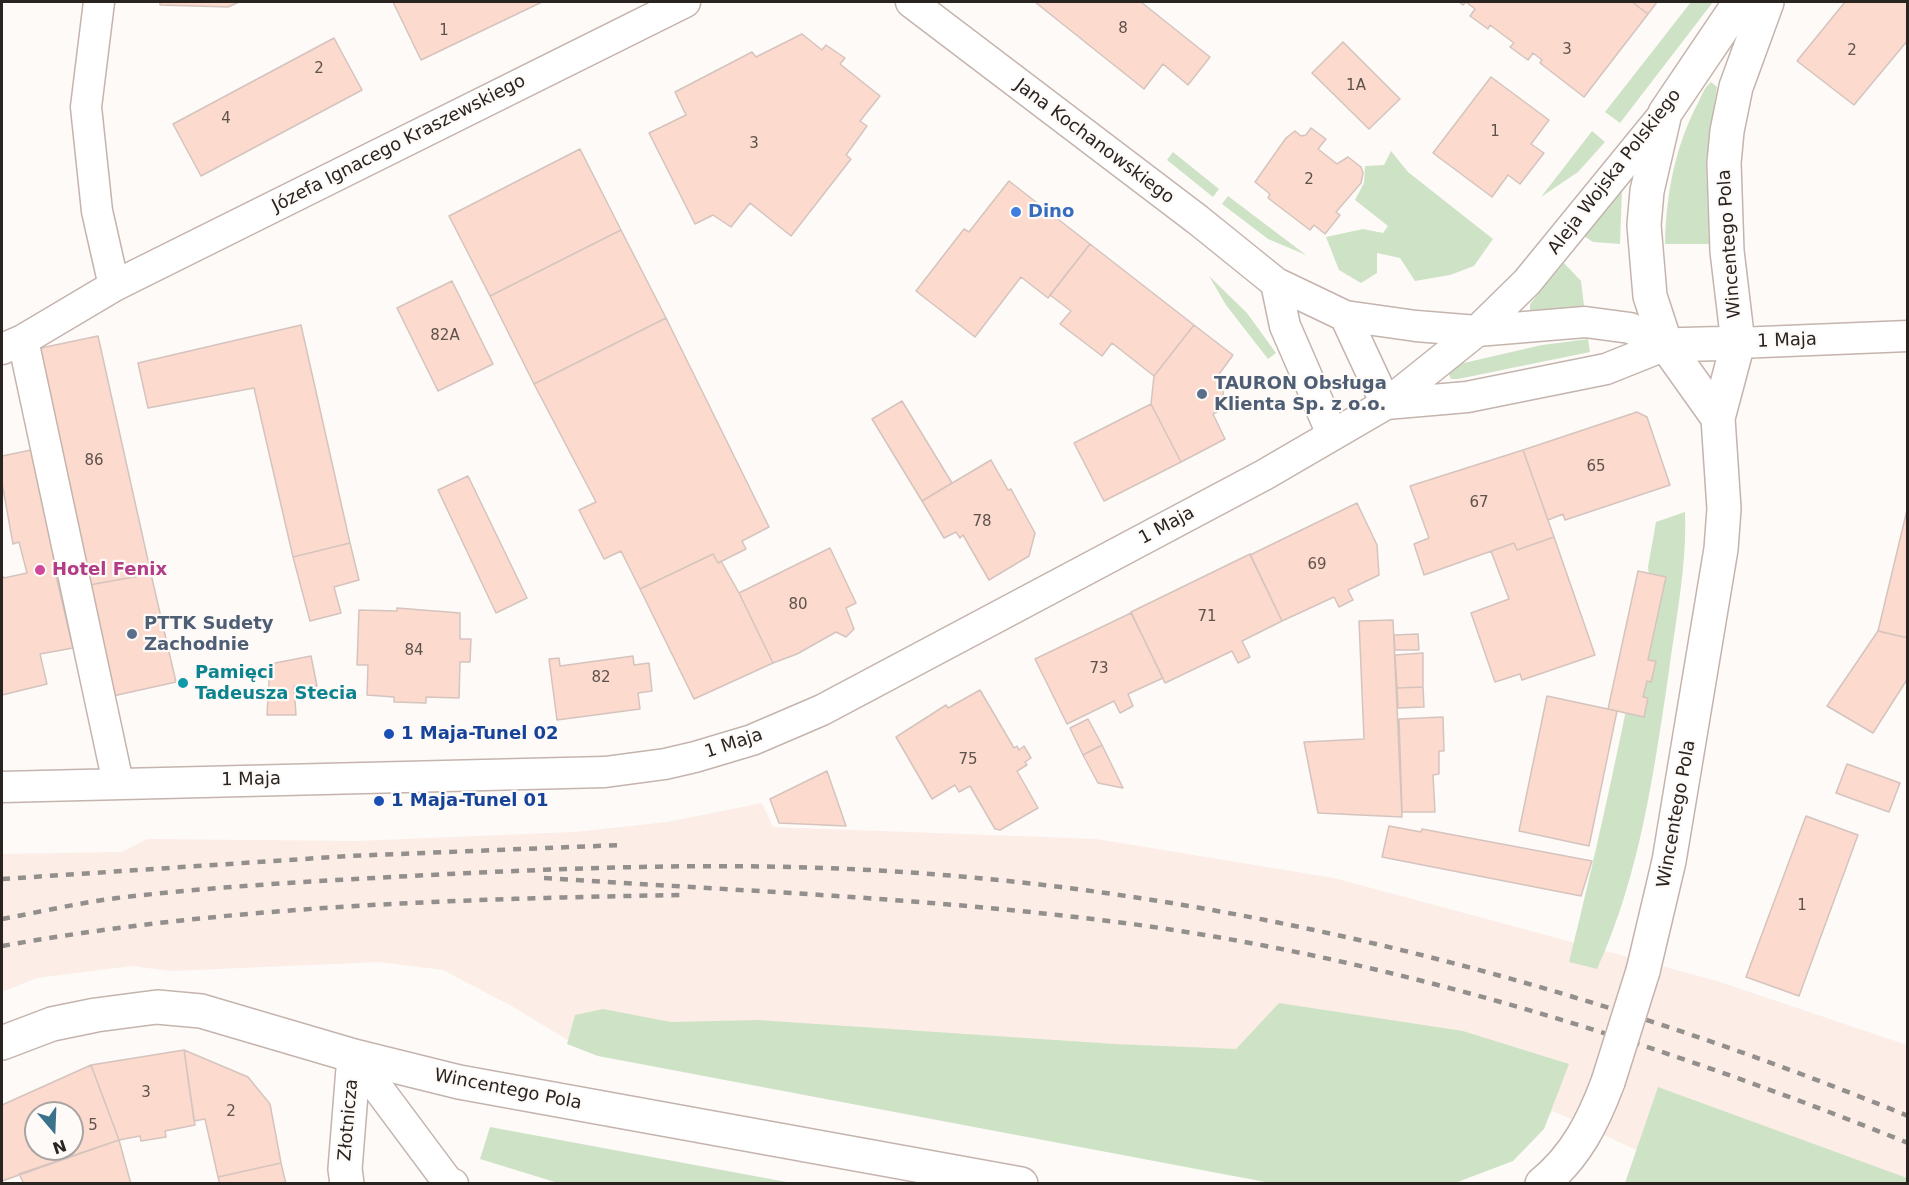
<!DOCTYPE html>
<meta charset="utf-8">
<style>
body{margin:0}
#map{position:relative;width:1909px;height:1185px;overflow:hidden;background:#fdfaf8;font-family:"DejaVu Sans",sans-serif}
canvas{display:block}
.frame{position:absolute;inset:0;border:3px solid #2a2421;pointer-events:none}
.north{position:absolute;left:24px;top:1101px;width:60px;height:60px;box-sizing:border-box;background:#fdfaf8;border:2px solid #a9a4a2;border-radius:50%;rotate:161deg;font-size:16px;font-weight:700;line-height:24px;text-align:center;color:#2a2421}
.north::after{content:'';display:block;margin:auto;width:21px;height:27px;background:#3a728c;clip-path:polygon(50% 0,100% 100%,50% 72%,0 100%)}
</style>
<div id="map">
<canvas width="1909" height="1185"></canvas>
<div class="frame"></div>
<div class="north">N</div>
</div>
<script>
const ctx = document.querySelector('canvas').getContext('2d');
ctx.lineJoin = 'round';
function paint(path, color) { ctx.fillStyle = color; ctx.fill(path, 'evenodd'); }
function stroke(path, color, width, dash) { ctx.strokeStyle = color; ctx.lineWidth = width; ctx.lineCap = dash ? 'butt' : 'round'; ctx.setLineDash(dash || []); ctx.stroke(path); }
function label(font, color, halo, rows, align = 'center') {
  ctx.font = font + ' "DejaVu Sans",sans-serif'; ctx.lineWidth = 4.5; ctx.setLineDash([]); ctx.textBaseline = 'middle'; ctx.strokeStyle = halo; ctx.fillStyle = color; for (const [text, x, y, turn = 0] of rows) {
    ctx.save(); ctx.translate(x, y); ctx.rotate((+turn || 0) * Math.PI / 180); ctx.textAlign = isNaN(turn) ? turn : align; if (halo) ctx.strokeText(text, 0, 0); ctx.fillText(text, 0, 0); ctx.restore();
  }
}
paint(new Path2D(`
 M762,803l11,24 323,12 238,39 383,103 190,64v138h-200l-154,-72 -43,45 -926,-106 -69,-42 -72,-38 -63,-8 -209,9 -40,-5 -94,12 -35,14v-138l120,-2 25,-13 210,2 218,-9 92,-10z`), '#fcede7');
paint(new Path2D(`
 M1691,2h22l-93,121 -15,-11z
 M1711,82l6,5 -11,75 3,82h-44c1,-50 10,-98 34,-143 3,-7 6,-14 12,-19z
 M1592,131l13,11 -27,30 -37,25z
 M1391,151l17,21 85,67 -19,27 -24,9 -35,6 -15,-23 -23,-5v20l-16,10 -22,-13 -13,-33 37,-8 20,4 5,-7 -33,-26 9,-17 1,-17 19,-1z
 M1173,152l46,37 -6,8 -46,-37z
 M1622,189l-2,55 -27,-2 -9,-6z
 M1228,196l78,59 -38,-16 -46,-35z
 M1564,263l17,18 3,25 -54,5v-7z
 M1209,276l38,37 29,40 -8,6 -42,-54z
 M1588,339l2,13 -132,27h-7l-2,-4 6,-10 87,-20z
 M1685,512c2,53 -9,107 -16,159 -15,101 -29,204 -72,298l-28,-7c31,-125 58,-250 81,-377l-2,-18 8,-45z
 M1279,1003l184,28 106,33 -25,65 -31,32 -58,22 -179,1 -678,-128 -31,-12 8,-29 28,-6 68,13 86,-2 358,24 121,5z
 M1658,1087l249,91v5h-282z
 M490,1127l302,56h-234l-78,-24z`), '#cee3c6');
const building = new Path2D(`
 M160,2h79l-11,5 -68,-2z
 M393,2h149l-121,58z
 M1035,2h106l69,55 -22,28 -25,-21 -19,25z
 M1459,2h173l16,12 -64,83 -44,-34 2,-3 -9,-7 -5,7 -18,-13 4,-4 -24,-18 -2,4 -18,-13 5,-7 -9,-7 -3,3z
 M1632,2h25l-9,12z
 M1845,2h63v38l-54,65 -57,-44z
 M802,34l20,16 4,-5 19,13 -5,6 40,32 -20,25 7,5 -21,29 5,4 -60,77 -41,-33 -19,24 -18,-12 -18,9 -46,-91 37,-18 -11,-23 77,-40 4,5z
 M334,38l28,52 -161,86 -28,-52z
 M1343,42l57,57 -31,30 -57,-56z
 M1491,77l58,43 -18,24 13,9 -24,31 -12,-9 -16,22 -59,-44z
 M1311,128l15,11 -8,10 19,15 11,-7 13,10 2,6 -2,10 -25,29 4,3 -15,19 -11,-9 -4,5 -42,-32 2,-4 -15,-12 31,-44 9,-7 6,5 5,-1z
 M580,149l41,81 -131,66 -41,-80z
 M1009,181l81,63 -42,54 -27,-21 -46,60 -59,-46 48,-62 5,3z
 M621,230l45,88 -132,66 -44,-88z
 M1090,244l104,81 -40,51 -42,-33 -10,13 -42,-32 11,-13 -21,-16z
 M452,281l41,83 -55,27 -41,-83z
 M666,318l103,209 -27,14 4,8 -28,14 -5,-9 -73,35 -19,-38 -17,8 -25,-49 17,-8 -62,-118z
 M301,325l49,218 -57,14 -39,-169 -106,20 -10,-45z
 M1194,325l39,30 -16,22 7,7 -2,25 -9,5 12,25 -44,23 -30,-58 3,-28z
 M98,336l53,238 -62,11 -53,-236z
 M902,401l50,82 -30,18 -50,-82z
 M1151,404l30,58 -77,39 -30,-58z
 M1637,412l10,5 23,68 -105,35 -2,-6 -15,6 -25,-70z
 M36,449l16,86 2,32 19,81 -33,6 7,30 -45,11v-120l2,3 23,-5 -8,-31 -6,2 -11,-61v-27z
 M1523,450l31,87 -37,13 -3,-7 -90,32 -10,-31 15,-6 -19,-52z
 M991,460l17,30 3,-1 24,44 -6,23 -40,24 -26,-45 -3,3 -4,-6 -12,6 -22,-37z
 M468,476l59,122 -31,15 -58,-123z
 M1357,503l20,42 2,30 -31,15 5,10 -14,7 -5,-10 -52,24 -32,-66z
 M1908,506v132l-30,-7z
 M1554,537l41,118 -73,25 -2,-6 -25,8 -24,-69 38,-14 -18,-48 23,-8 3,7z
 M350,543l9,37 -25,7 7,26 -31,8 -17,-64z
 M830,548l26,55 -10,5 8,21 -8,8 -10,-5 -39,22 -24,9 -34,-70z
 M713,554l5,9 3,-2 18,32 34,70 -79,36 -54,-110z
 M1250,554l32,67 -40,20 8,16 -12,6 -6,-12 -67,32 -34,-71z
 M1638,571l28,6 -18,83 8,1 -5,21 -4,-1 -4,16 5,1 -4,19 -36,-8z
 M151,574l25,108 -63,14 -24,-111z
 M397,608l63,5v26h11l-1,23h-10l-1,36 -33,-1v6l-32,-1v-5l-27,-2 1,-30h-11l2,-55 38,1z
 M1131,613l32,65 -35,16 5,12 -13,7 -6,-12 -47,23 -32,-65z
 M1393,620l9,197 -84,-4 -14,-71 60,-3 -5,-118z
 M1878,631l30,7v40l-35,55 -46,-27z
 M1418,634l1,16h-24l-1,-15z
 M1423,653v34l-26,1 -2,-33z
 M311,656l6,30h-23l2,29h-29l3,-51z
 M633,656l1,9 15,-2 3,28 -14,2 2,16 -83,11 -8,-61 10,-1 1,8z
 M1423,687l1,20 -26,1 -1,-20z
 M980,690l34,58 3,-2 2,4 5,-4 7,12 -6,4 2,3 -10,6 21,37 -38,22 -5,-1 -25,-43 -11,6 -4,-7 -23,14 -36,-62 50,-32 2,3z
 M1547,696l70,15 -28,135 -70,-15z
 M1443,717l1,34h-5v23l-6,1 2,37h-33l-3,-93z
 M1088,719l14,26 -19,10 -13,-27z
 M1102,745l21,43 -25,-5 -15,-28z
 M1847,764l53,19 -11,29 -53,-19z
 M827,771l19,55 -67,-3 -9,-24z
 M1806,816l52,19 -59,161 -53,-19z
 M1389,826l32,6 1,-3 170,32 -11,35 -199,-39z
 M184,1050l11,75 -30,6 1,6 -25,4 -1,-5 -21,4 -28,-75z
 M184,1050l64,27 22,27 11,59 -63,14 -13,-58 -11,2z
 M91,1065l28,75 -117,41v-76zM36,1113h36v36h-36z
 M119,1140l12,44h-107l-5,-10z
 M281,1163l5,21h-66l-2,-7z`);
paint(building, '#fcdacd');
stroke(building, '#d5c4be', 1.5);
const street = new Path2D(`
 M99,2l-13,105 11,104 17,75
 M911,2l287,218 78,63 69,33 71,10 61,5 108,-9 45,6 36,17
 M1276,283l9,43 47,108
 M1345,316l41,88
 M23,340l95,443
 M1738,343l170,-7
 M2,349l21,-9 91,-54 571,-284
 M1386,404l81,-7 139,-28 60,-24
 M2,787l603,-15 60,-8 30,-7 57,-17 70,-30 442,-235 122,-71 91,-73 50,-49 138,-169
 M354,1056l94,126 5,2`);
const secondary = new Path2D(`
 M1666,345l72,-2
 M1718,418l-52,-73 -16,-49 -6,-71 3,-34 18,-78 75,-111
 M1643,971l26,-110 52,-312 3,-40 -6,-91 20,-75 -11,-92 -3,-88 3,-32 9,-44 31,-85
 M2,1043l50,-19 44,-9 61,-8 44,4 153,45 105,26 562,102
 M347,1184l-2,-15 9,-113
 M1542,1184c34,-28 51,-62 66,-102`);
stroke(street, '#c4b4ad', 33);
stroke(secondary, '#c4b4ad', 36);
stroke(street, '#fff', 30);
stroke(secondary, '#fff', 33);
stroke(new Path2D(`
 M544,878c196,13 393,20 588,46 267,36 527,119 776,219
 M2,879l347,-23 272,-11
 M2,919c38,-7 76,-16 115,-21 110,-13 220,-18 331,-24 146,-7 293,-12 439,-3 351,21 696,112 1021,245
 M2,946c223,-40 451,-47 678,-51`), '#938f8c', 4.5, [8, 8]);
const secondaryBridge = new Path2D(`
 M1608,1082l35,-111`);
stroke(secondaryBridge, '#c4b4ad', 36, []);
stroke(secondaryBridge, '#fff', 33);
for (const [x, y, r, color] of [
 [1016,212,6,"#3f7fe0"],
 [1202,394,6,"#5c6f8a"],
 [40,570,6,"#d1479c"],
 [132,634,6,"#5c6f8a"],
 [183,683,6,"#0f9aa8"],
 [389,734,6,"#1a4fb4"],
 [379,801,6,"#1a4fb4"]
]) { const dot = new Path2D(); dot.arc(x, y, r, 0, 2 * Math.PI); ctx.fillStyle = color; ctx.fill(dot); stroke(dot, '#fdfaf8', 2); }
label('15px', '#5e524c', null, [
 ["8",1123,29],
 ["1",444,31],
 ["3",1567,50],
 ["2",1852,51],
 ["2",319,69],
 ["1A",1356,86],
 ["4",226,119],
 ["1",1495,132],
 ["3",754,144],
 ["2",1309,180],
 ["82A",445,336],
 ["86",94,461],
 ["65",1596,467],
 ["67",1479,503],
 ["78",982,522],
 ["69",1317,565],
 ["80",798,605],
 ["71",1207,617],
 ["84",414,651],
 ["73",1099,669],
 ["82",601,678],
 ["75",968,760],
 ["1",1802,906],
 ["3",146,1093],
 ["2",231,1112],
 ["5",93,1126]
]);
label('18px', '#2a2421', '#fdfaf8', [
 ["Jana Kochanowskiego",1094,142,37],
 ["Józefa Ignacego Kraszewskiego",399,144,-27],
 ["Aleja Wojska Polskiego",1615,172,-52],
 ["Wincentego Pola",1730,244,-94],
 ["1 Maja",1787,341,-2],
 ["1 Maja",1167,526,-28],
 ["1 Maja",734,744,-18],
 ["1 Maja",251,780,-1],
 ["Wincentego Pola",1677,814,-80],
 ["Wincentego Pola",508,1090,11],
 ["Złotnicza",349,1120,-85]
]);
label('bold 18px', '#366cbe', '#fdfaf8', [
 ["Dino",1028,212]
], 'left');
label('bold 18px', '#4e5e75', '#fdfaf8', [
 ["TAURON Obsługa",1214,384],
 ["Klienta Sp. z o.o.",1214,405],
 ["PTTK Sudety",144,624],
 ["Zachodnie",144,645]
], 'left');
label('bold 18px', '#b23c85', '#fdfaf8', [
 ["Hotel Fenix",52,570]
], 'left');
label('bold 18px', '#0d838f', '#fdfaf8', [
 ["Pamięci",195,673],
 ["Tadeusza Stecia",195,694]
], 'left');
label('bold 18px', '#164399', '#fdfaf8', [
 ["1 Maja-Tunel 02",401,734],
 ["1 Maja-Tunel 01",391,801]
], 'left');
</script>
